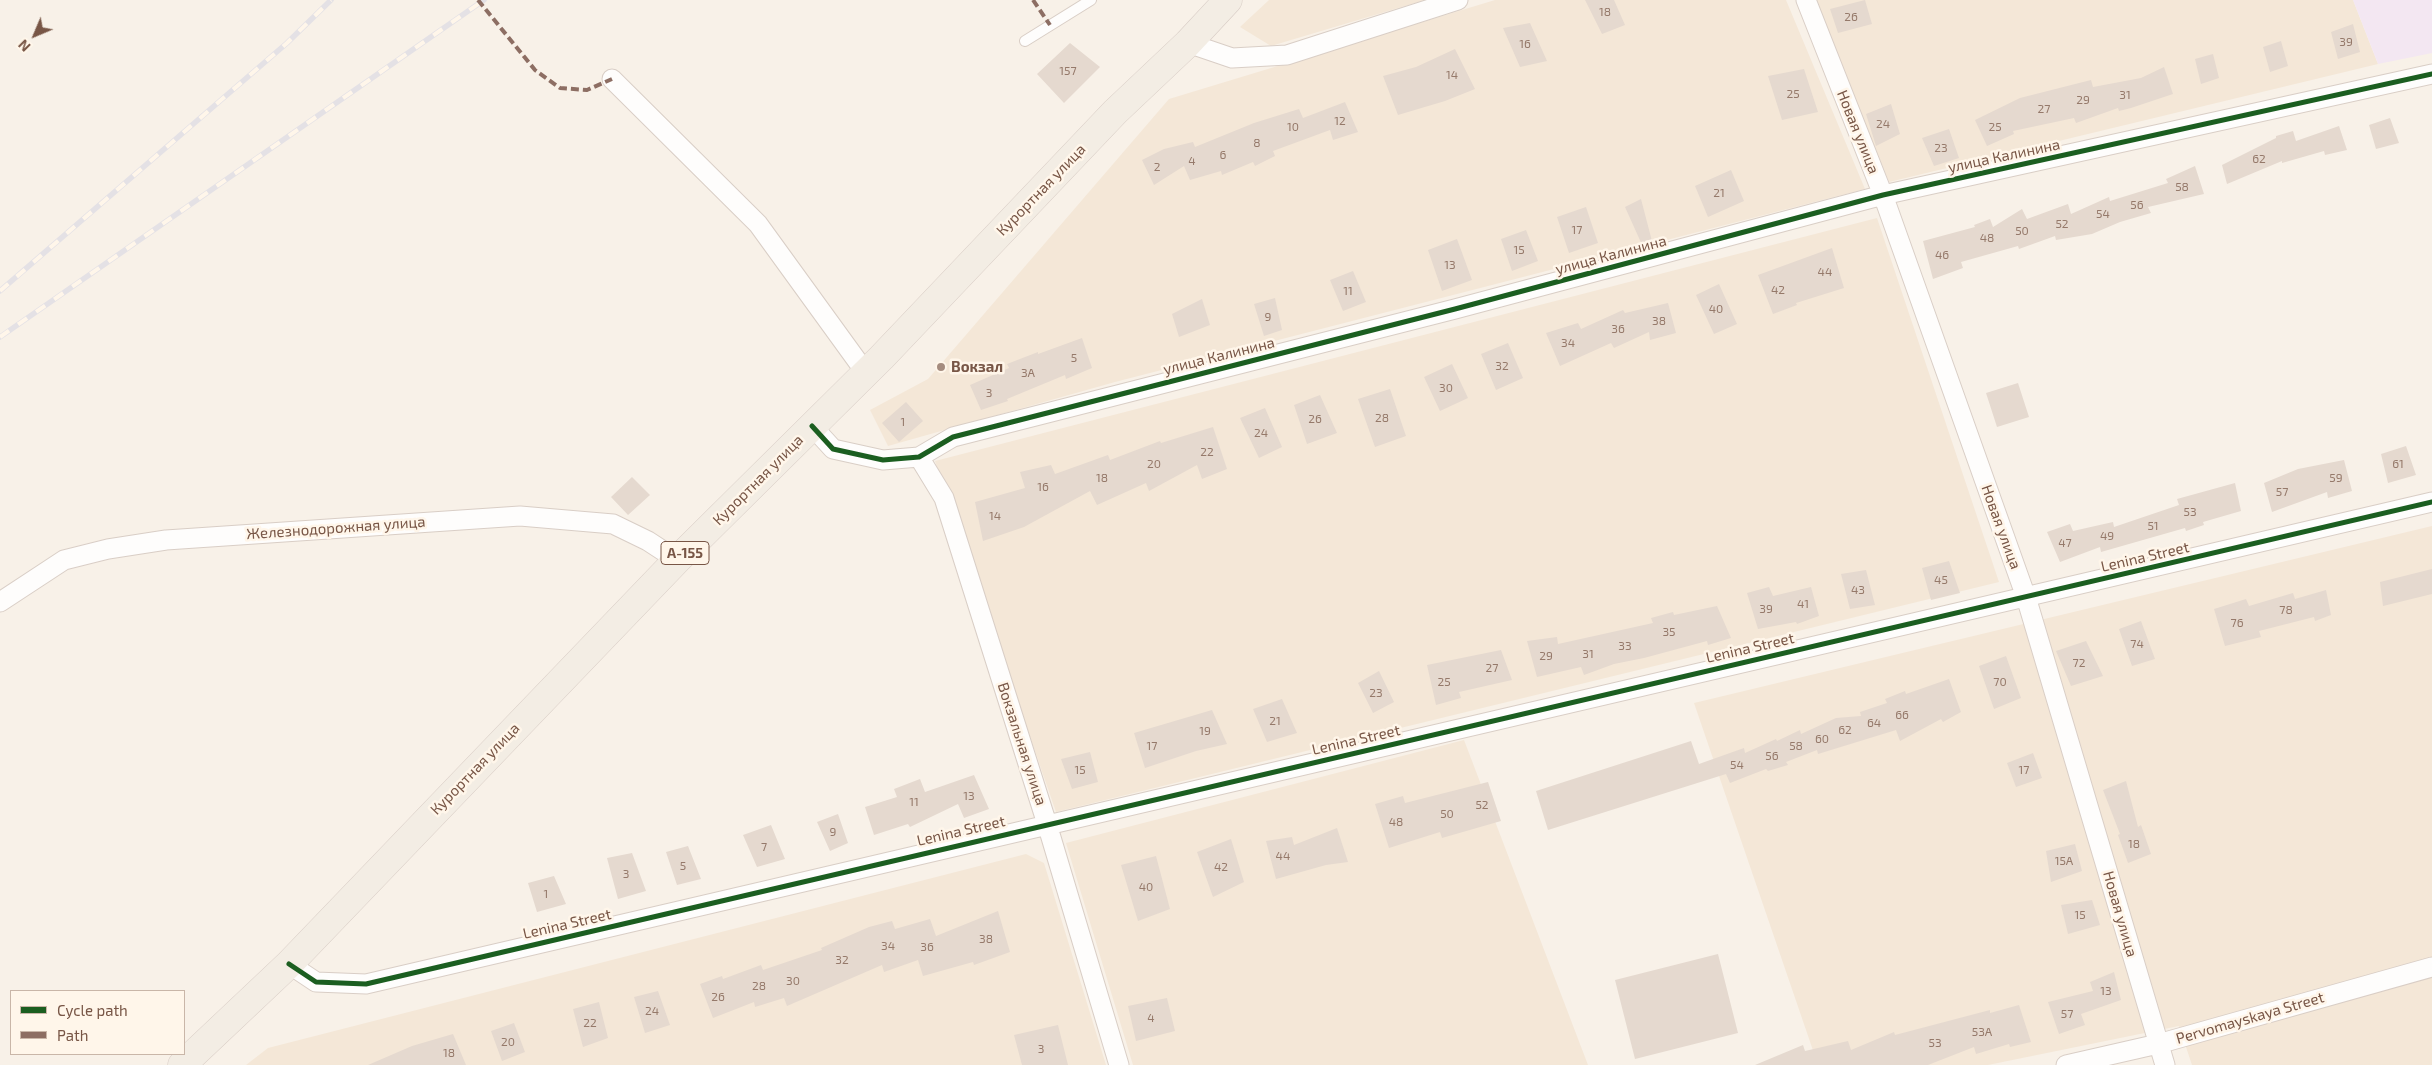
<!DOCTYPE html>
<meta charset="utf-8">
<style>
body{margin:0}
#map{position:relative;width:2432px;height:1065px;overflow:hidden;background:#f8f1e8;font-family:"Exo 2",sans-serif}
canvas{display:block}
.legend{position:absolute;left:10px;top:990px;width:175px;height:65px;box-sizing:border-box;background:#fff6ea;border:1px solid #c9b6a8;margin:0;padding:6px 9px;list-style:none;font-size:15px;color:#785646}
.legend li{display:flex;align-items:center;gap:10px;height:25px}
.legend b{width:25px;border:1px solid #c9b6a8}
.north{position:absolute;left:10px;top:10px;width:50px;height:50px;-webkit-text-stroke:4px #fff6ea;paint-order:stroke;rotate:225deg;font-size:14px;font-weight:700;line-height:20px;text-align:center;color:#785646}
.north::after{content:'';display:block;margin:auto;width:18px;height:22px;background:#785646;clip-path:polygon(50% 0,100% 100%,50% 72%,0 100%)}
</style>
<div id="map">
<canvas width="2432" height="1065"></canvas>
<ul class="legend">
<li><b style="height:6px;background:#1b5e20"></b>Cycle path</li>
<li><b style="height:6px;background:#8d6e63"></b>Path</li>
</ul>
<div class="north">N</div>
</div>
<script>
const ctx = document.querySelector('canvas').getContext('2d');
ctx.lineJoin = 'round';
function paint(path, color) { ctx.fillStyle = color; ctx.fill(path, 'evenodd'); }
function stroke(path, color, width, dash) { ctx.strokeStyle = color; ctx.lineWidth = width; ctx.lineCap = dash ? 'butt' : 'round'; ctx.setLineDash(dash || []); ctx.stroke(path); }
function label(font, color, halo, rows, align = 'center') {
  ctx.font = font + ' "Exo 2",sans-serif'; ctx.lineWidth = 5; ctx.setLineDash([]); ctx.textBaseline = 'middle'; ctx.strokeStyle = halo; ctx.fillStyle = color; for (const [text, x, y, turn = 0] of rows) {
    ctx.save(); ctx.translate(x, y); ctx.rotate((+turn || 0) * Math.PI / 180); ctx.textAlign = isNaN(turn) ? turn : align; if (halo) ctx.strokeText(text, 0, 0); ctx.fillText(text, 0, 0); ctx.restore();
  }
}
paint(new Path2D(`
 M1269,0h156l-154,46 -31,-19z
 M1495,0h291l79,189 -750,193 -227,64 -18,-36 58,-31 241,-280z
 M1815,0h538l25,64 -489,118z
 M1877,218l122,364 -943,230 -121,-351z
 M2432,526v539h-240l-13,-39 -191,39h-170l-124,-362z
 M1464,740l124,325h-455l-67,-222z
 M1026,854l18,9 62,202h-860l22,-17z`), '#f4e7d7');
paint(new Path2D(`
 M2353,0h79v53l-54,11z`), '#f3e7f2');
paint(new Path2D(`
 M1585,0h29l11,25 -23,9z
 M1865,0l7,24 -34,9 -8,-24z
 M1530,23l17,38 -27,6 -17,-39z
 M2353,24l7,28 -22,7 -7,-27z
 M2281,41l7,25 -18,6 -7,-25z
 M1070,43l30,24 -36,36 -27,-29z
 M1455,49l20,40 -30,12 -47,14 -15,-39 33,-9z
 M2213,54l6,24 -18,6 -6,-25z
 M2164,67l9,27 -42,14 -12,3 -1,-3 -42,15 -2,-5 -61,13 1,3 -27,12 -12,-26 45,-22 71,-18 2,7 48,-9z
 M1804,69l14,43 -36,8 -14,-44z
 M1345,102l13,30 -25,8 -3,-10 -57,21 2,5 -20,10 -2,-4 -31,13 -1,-4 -31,9 -6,-14 -30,19 -12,-25 22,-11 29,-7 2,5 59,-24 45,-14 4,9z
 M1891,104l9,30 -24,12 -10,-32z
 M2390,118l9,25 -23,6 -7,-24z
 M2339,126l8,24 -22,5 -1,-4 -42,12v-2l-55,23 -5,-19 54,-27v-2l17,-5 3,10z
 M1949,129l10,29 -25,8 -12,-28z
 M2195,166l9,28 -56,13 3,6 -31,9 -28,12 -36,6 -1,-4 -36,13 -1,-3 -57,16 2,6 -30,11 -10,-38 52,-14 -1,-2 16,-6 3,8 29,-18 5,10 41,-15 3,10 38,-17 1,4 58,-18 -2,-4z
 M1731,170l13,31 -36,16 -13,-31z
 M1641,199l12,46 -10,2 -18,-40z
 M1586,207l12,36 -29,10 -12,-36z
 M1526,230l12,31 -26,10 -11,-32z
 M1457,239l15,41 -30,11 -14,-41z
 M1832,248l12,40 -48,15 1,2 -24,9 -15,-39z
 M1353,271l13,31 -23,9 -13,-31z
 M1719,284l18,40 -23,10 -18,-39z
 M1275,298l7,32 -18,6 -10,-32z
 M1202,299l8,26 -31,12 -7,-23z
 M1668,303l8,30 -26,7 -1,-8 -35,16 -3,-5 -51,23 -14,-33 32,-10 3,6 42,-19 2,3z
 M1082,338l10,30 -26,11 -1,-4 -58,24 1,2 -27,9 -11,-25 39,-17 -2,-4 31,-12v2z
 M1508,343l15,35 -27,12 -15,-36z
 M1452,364l16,34 -28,13 -16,-34z
 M2018,383l11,34 -32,10 -11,-34z
 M1390,389l16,47 -31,11 -17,-48z
 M1320,395l17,38 -30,11 -13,-39z
 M906,402l17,19 -24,21 -17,-19z
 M1265,408l17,39 -23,11 -19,-40z
 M1213,427l14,42 -25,10 -5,-14 -48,26 -3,-8 -49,22 -7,-14 -66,36 -41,14 -8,-39 50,-14 -5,-16 31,-7 4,9 53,-19 2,5 50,-19 1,2z
 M2406,446l10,29 -28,8 -7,-29z
 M2344,460l8,31 -24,7 -1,-6 -55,20 -8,-29 34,-14z
 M632,477l18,18 -22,20 -17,-18z
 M2235,483l6,28 -38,11 1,3 -18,6 -1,-3 -84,24 -1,-5 -40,15 -13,-30 23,-8 3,7 40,-9 1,5 65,-22 -2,-6z
 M1949,561l11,32 -29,7 -9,-32z
 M2432,569v25l-49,12 -3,-24z
 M1866,570l9,35 -25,4 -9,-35z
 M1769,587l4,9 38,-9 8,29 -22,8 -1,-2 -38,7 -11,-36z
 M2326,590l5,25 -16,6 -1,-4 -55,14 2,6 -36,9 -11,-37 32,-10 3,7 44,-13 2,6z
 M1717,606l14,32 -23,7 -1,-4 -63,17 -30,6 -30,11 -3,-8 -44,10 -10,-36 30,-4 1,7 95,-21 -2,-5 22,-6 1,3z
 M2141,621l14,38 -23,7 -13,-37z
 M2086,641l17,35 -32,10 -15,-35z
 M1501,650l11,30 -53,12 2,6 -25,7 -9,-40z
 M2006,656l15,42 -27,11 -15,-43z
 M1379,671l15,31 -21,11 -15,-30z
 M1949,679l12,33 -18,10 -2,-3 -41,22 -4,-11 -78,24 -1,-4 -31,12 2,3 -20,6 -2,-2 -36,14 -4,-9 -178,56 -12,-39 155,-50 8,23 45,-16 1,5 31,-14 1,2 23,-11 1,4 35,-16 25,-2 -1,-4 27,-9 -2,-4 20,-8 1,3z
 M1282,699l15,34 -30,9 -14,-33z
 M1212,710l15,34 -31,7 -51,17 -11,-35z
 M1090,752l8,30 -26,7 -11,-30z
 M2033,753l9,25 -26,9 -9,-24z
 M974,775l15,34 -25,9 -6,-14 -48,23 -2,-3 -34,11 -9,-28 32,-10 -3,-8 26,-10 5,13z
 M2126,781l12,46 3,-2 10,29 -23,9 -10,-28 2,-1 -17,-44z
 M1488,782l13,39 -59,17 -2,-6 -51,16 -14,-44 28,-8 2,7z
 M838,814l10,29 -18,8 -13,-29z
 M771,825l14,34 -28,8 -14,-32z
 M1337,828l11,34 -22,3 -50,14 -10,-38 26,-4 2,8z
 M1231,839l13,43 -31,15 -16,-45z
 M2075,844l7,27 -31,11 -5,-31z
 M688,846l13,33 -24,6 -11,-33z
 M632,853l14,38 -28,8 -11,-41z
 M1156,856l14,53 -32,12 -17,-56z
 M554,876l12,28 -29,8 -9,-29z
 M2092,900l8,25 -32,9 -7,-29z
 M998,911l12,41 -36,13 -1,-3 -50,14 -5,-16 -34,12 -2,-7 -95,41 -3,-8 -29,9 -1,-5 -41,16 -13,-34 22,-8 1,3 38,-14 2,5 59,-20 -1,-2 48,-21 23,-6 3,8 35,-10 6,17z
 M1718,954l20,79 -103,26 -20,-79z
 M2114,972l7,28 -40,14 4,11 -26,9 -11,-32 45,-11 -3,-9z
 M658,991l12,34 -25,8 -11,-36z
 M1167,998l8,33 -39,10 -8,-35z
 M599,1002l9,36 -25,9 -10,-38z
 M2019,1005l12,37 -21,5 -1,-3 -33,10 -2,-7 -46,18h-173l48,-20 2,6 43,-10 3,9 43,-18 1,3 95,-25v3z
 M514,1023l11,29 -23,9 -11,-30z
 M1058,1025l10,40h-46l-8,-30z
 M453,1034l13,31h-98l44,-19z`), '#e5d9cf');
const lane = new Path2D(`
 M1025,41l66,-41`);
const street = new Path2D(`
 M1806,0l77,195 143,402 139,468
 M1188,43l44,15 55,-3 171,-55
 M612,79l146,145 108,149
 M812,426l21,23 50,11 36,-3 34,-20 502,-128 428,-114 549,-121
 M919,457l25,41 103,326 72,241
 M0,602l64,-42 44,-11 58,-9 354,-24 93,8 35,17 29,19
 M289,964l27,18 50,2 2066,-482
 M2066,1065l92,-21 274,-77`);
const primary = new Path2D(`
 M182,1065l107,-101 388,-404 205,-203 233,-245 73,-69 40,-43`);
stroke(lane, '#d9cec6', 12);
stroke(street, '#d9cec6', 21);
stroke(primary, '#d7cbc4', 29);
stroke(lane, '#fefdfc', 10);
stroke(street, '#fefdfc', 19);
stroke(primary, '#f3ede4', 28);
const rail = new Path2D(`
 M0,291l287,-248 44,-43
 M0,337l484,-337`);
stroke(rail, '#e4e1e5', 5.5);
stroke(rail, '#fff6ea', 4, [11]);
stroke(new Path2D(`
 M478,0l57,70 25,18 27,2 25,-11
 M1033,0l17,25`), '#8d6e63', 4, [8, 4]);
stroke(new Path2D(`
 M812,426l21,23 50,11 36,-3 34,-20 502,-128 428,-114 549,-121
 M289,964l27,18 50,2 2066,-482`), '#1b5e20', 5);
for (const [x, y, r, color] of [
 [941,367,5,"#a58c7f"]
]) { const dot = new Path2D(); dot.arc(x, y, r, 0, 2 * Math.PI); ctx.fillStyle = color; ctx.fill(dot); stroke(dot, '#fff6ea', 2); }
label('12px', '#95796a', null, [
 ["18",1605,12],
 ["26",1851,17],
 ["39",2346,42],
 ["16",1525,44],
 ["157",1068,71],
 ["14",1452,75],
 ["25",1793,94],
 ["31",2125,95],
 ["29",2083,100],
 ["27",2044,109],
 ["12",1340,121],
 ["24",1883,124],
 ["10",1293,127],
 ["25",1995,127],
 ["8",1257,143],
 ["23",1941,148],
 ["6",1223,155],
 ["62",2259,159],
 ["4",1192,161],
 ["2",1157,167],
 ["58",2182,187],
 ["21",1719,193],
 ["56",2137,205],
 ["54",2103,214],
 ["52",2062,224],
 ["17",1577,230],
 ["50",2022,231],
 ["48",1987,238],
 ["15",1519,250],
 ["46",1942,255],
 ["13",1450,265],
 ["44",1825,272],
 ["42",1778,290],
 ["11",1348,291],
 ["40",1716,309],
 ["9",1268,317],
 ["38",1659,321],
 ["36",1618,329],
 ["34",1568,343],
 ["5",1074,358],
 ["32",1502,366],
 ["3А",1028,373],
 ["30",1446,388],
 ["3",989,393],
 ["28",1382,418],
 ["26",1315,419],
 ["1",903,422],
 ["24",1261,433],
 ["22",1207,452],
 ["20",1154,464],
 ["61",2398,464],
 ["18",1102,478],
 ["59",2336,478],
 ["16",1043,487],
 ["57",2282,492],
 ["53",2190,512],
 ["14",995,516],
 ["51",2153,526],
 ["49",2107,536],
 ["47",2065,543],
 ["45",1941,580],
 ["43",1858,590],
 ["41",1803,604],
 ["39",1766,609],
 ["78",2286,610],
 ["76",2237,623],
 ["35",1669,632],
 ["74",2137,644],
 ["33",1625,646],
 ["31",1588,654],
 ["29",1546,656],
 ["72",2079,663],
 ["27",1492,668],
 ["25",1444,682],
 ["70",2000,682],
 ["23",1376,693],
 ["66",1902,715],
 ["21",1275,721],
 ["64",1874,723],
 ["62",1845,730],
 ["19",1205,731],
 ["60",1822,739],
 ["17",1152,746],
 ["58",1796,746],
 ["56",1772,756],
 ["54",1737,765],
 ["15",1080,770],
 ["17",2024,770],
 ["13",969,796],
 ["11",914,802],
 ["52",1482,805],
 ["50",1447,814],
 ["48",1396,822],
 ["9",833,832],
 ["18",2134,844],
 ["7",764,847],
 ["44",1283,856],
 ["15А",2064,861],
 ["5",683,866],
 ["42",1221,867],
 ["3",626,874],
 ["40",1146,887],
 ["1",546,894],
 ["15",2080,915],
 ["38",986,939],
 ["34",888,946],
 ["36",927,947],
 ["32",842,960],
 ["30",793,981],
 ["28",759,986],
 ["13",2106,991],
 ["26",718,997],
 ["24",652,1011],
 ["57",2067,1014],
 ["4",1151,1018],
 ["22",590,1023],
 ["53А",1982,1032],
 ["20",508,1042],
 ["53",1935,1043],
 ["3",1041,1049],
 ["18",449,1053]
]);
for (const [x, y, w] of [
 [685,553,48]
]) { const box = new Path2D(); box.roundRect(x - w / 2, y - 11.5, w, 23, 4); ctx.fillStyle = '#fff6ea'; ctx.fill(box); stroke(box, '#785646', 1); }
label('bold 14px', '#785646', null, [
 ["А-155",685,553]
]);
label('15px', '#785646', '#fff6ea', [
 ["Новая улица",1858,132,68],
 ["улица Калинина",2004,156,-12],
 ["Курортная улица",1041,190,-46],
 ["улица Калинина",1611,255,-15],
 ["улица Калинина",1219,356,-14],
 ["Курортная улица",758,480,-45],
 ["Новая улица",2001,527,70],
 ["Железнодорожная улица",336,528,-4],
 ["Lenina Street",2145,557,-13],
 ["Lenina Street",1750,648,-13],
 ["Lenina Street",1356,740,-13],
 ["Вокзальная улица",1022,744,72],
 ["Курортная улица",475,769,-46],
 ["Lenina Street",961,831,-13],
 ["Новая улица",2120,914,74],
 ["Lenina Street",567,924,-13],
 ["Pervomayskaya Street",2250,1018,-16]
]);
label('bold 15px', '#785646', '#fff6ea', [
 ["Вокзал",951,367]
], 'left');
</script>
